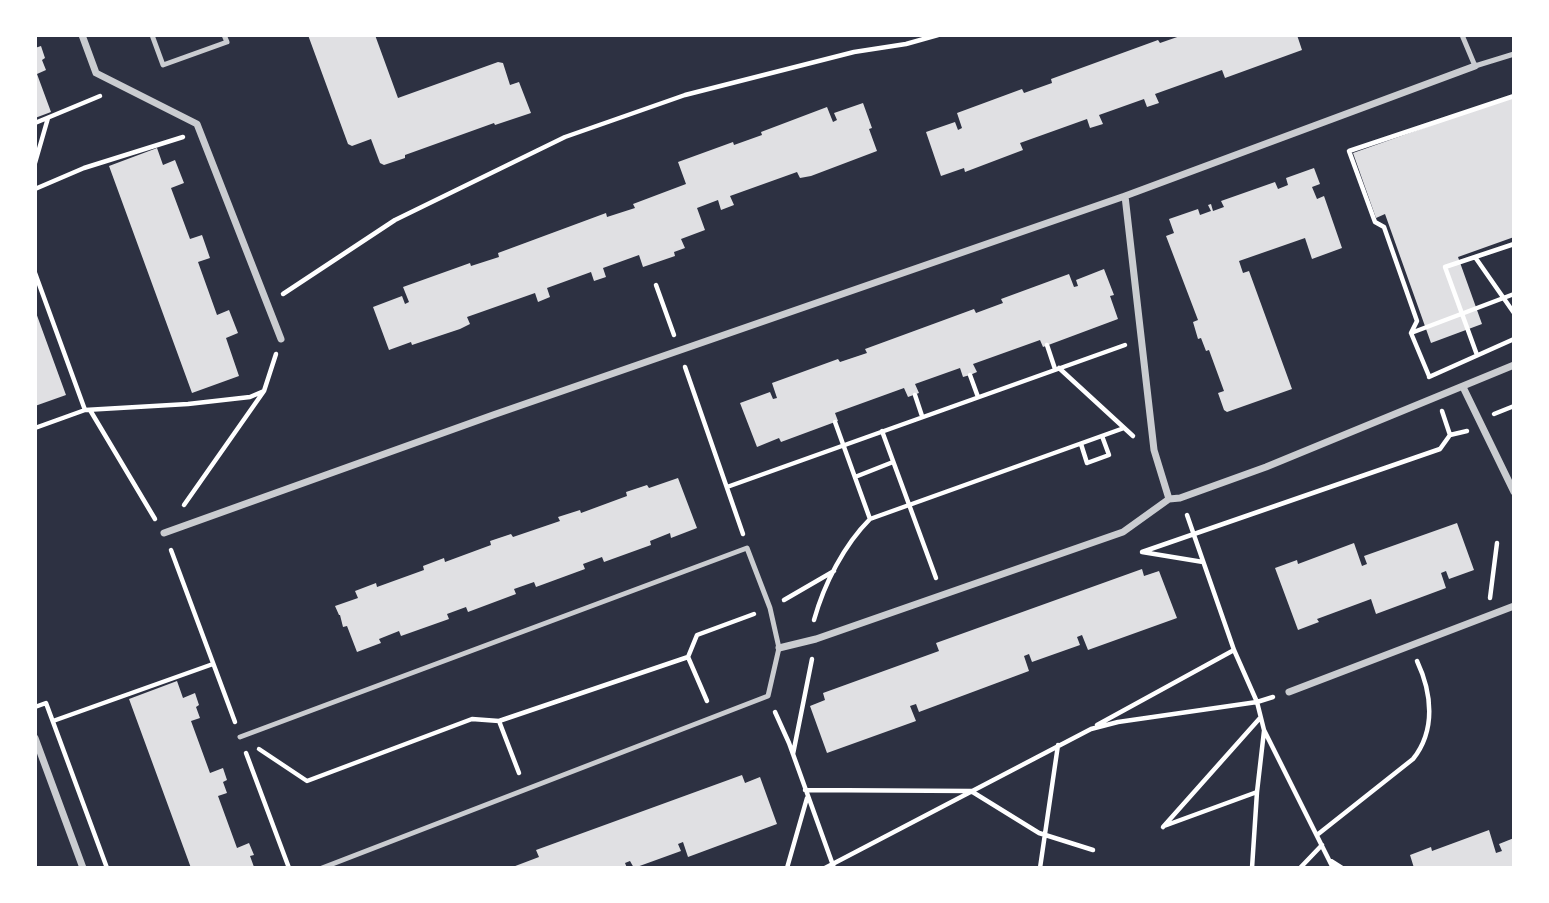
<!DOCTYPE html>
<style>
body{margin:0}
#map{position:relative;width:1549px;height:903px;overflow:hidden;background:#2d3142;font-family:"Fira Sans Condensed",sans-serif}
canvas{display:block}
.frame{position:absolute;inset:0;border:37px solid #fff;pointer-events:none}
</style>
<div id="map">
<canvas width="1549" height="903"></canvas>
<div class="frame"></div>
</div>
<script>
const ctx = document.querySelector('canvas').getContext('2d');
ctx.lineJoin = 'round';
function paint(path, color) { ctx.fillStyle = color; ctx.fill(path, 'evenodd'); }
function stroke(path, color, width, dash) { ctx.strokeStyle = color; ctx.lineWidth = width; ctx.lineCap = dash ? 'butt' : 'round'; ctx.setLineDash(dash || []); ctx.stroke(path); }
paint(new Path2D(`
 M308,35h67l23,63 100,-36 5,1 7,22 9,-3 12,31 -36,12 -1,-2 -89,32v3l-21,7 -4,-2 -9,-24 -19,7 -4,-2z
 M1183,35h114l5,15 -77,28 -3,-8 -67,24 4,9 -12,4 -3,-8 -45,16 4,9 -13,4 -3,-9 -67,24 3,7 -58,22 -1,-4 -23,8 -15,-44 29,-10 3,8 4,-2 -5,-15 65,-24 2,4 28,-10 -1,-4 107,-39 2,3z
 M41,46l4,12 -3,2 4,10 -9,4 14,38 -16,6v-70z
 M1514,96v141l-56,20 24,67 -51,19 -46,-129 -9,4 -23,-65z
 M863,103l9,25 -3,1 8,22 -66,25 -11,2 -3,-6 -67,24 4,9 -13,5 -3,-10 -21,8 8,22 -24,9 4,9 -11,4 1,4 -32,11 -4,-12 -36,13 3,9 -12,4 -3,-9 -44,16 3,9 -12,5 -3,-9 -68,24 3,7 -10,5 -48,16 -1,-3 -22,8 -16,-43 29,-11 3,8 4,-2 -6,-15 67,-24 1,3 28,-9 -1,-4 108,-40 1,4 28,-9 -2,-4 53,-20 -8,-22 55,-20 1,3 28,-10 -1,-3 66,-25 6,15 4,-2 -3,-7z
 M157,148l6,17 12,-5 9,23 -13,5 19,51 12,-4 8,23 -12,4 19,53 12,-5 9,23 -12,5 13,38 -47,17 -83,-227z
 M1314,168l6,16 -8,3 5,12 7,-3 18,52 -30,11 -7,-21 -66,23 4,12 6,-2 43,118 -65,23 -3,-2 -6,-17 6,-2 -15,-41 -3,1 -5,-13 -3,1 -5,-17 5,-2 -32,-84 8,-3 -5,-14 29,-10 2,6 11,-4 -3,-6 3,-1 2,7 11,-4 -3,-6 54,-19 3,7 10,-4 -2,-7z
 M1104,269l10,26 -4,1 8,23 -75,28 -3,-7 -67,24 4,8 -7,3 -7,2 -3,-9 -45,16 4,9 -11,4 -4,-9 -69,25 3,8 -3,1 -54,20 -2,-4 -22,9 -17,-44 30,-11 3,7 4,-1 -5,-15 66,-24 2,3 27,-9 -2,-4 109,-40 2,4 27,-10 -2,-4 68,-25 5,13 4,-1 -2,-6z
 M35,310l31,85 -31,11z
 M678,478l19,50 -26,10 -1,-5 -20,8 1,4 -47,17 -2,-5 -19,7 2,5 -49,18 -2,-5 -20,7 2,5 -48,18 -2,-5 -19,7 2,5 -48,17 -2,-5 -20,8 2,4 -24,9 -10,-26 -4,1 -3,-12h-1l-4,-9 23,-8 -3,-7 21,-8 1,4 47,-17 -1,-4 21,-8 1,4 46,-17 -1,-4 21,-7 2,3 47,-16 -2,-4 22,-7 1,3 46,-17 -1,-4 21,-7 2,3z
 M1457,523l17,47 -25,9 -3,-8 -5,2 5,15 -70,26 -5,-15 -54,20 2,3 -21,8 -23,-62 22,-8 1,4 56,-21 8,23 5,-2 -3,-8z
 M1142,569l2,7 15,-5 18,47 -89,32 -6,-15 -5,2 3,8 -48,17 -3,-8 -5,2 5,15 -110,41 -3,-8 -6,2 6,15 -89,32 -17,-47 15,-6 -2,-7 116,-42 -3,-8z
 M177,681l6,17 12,-5 4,12 -3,2 4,11 -9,3 19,52 13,-5 4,12 -4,2 4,11 -9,3 19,52 12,-5 5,12 -4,1 4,11 -63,1 -62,-169z
 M742,775l3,8 15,-6 17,47 -89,33 -5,-15 -5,2 3,7 -47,17 -4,-7 -5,2 2,5h-117l29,-11 -3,-7z
 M1489,830l7,23 6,-2 -3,-7 15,-6v30h-100l-4,-13 21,-8 1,4z`), '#e0e0e3');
stroke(new Path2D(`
 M35,123l65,-27
 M35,163l13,-45
 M35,189l49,-21 99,-31
 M1514,244l-39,13 39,56
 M1475,257l-30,10 32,88
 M35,273l50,137 -50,18
 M656,285l18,50
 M283,294l112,-74 170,-83 120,-42 169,-43 52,-8 32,-9
 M1411,333l6,-12 -33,-94 -9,-5 -26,-71 165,-55
 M1047,345l8,24
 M685,367l58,167
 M1059,368l74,68
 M970,375l8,22
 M1429,376l-18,-43 103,-39
 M1429,377l85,-38
 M915,395l7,21
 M85,410l103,-6 62,-7 14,-6 12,-37
 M90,410l65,109
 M1442,411l8,24
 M1494,414l20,-8
 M835,422l35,97 254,-91
 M882,431l54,147
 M1081,444l6,19 22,-8 -7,-19
 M855,477l38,-15
 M727,487l398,-142
 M184,505l80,-114
 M1187,515l47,135 23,52 7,28 69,138
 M171,550l64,172
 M1203,562l-61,-10 298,-103 10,-14 17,-4
 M1490,598l7,-55
 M784,600l50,-29
 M814,620c10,-36 30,-75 56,-101
 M688,657l19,44
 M35,707l11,-4 61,165
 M775,712l14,31 45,125
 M53,721l160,-57
 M499,721l20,52
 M1097,725l137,-75
 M259,749l48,32 165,-62 27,2 189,-64 9,-22 57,-21
 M246,753l43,115
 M793,754l19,-95
 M805,790l166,1 68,42 54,17
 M1164,826l93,-34
 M1163,827l97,-109
 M1317,835l96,-76c23,-29 19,-66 4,-98
 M1331,861l11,7
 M787,868l20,-70
 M825,868l266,-139 27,-7 139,-20 16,-5
 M1040,868l18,-123
 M1252,868l5,-76 7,-61
 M1300,868l22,-23`), '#fff', 4.5);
stroke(new Path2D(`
 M152,35l11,30 64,-23 -3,-7
 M1462,35l13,31 39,-12
 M240,737l507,-189 23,60 9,40 -11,48 -446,172`), '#caccd0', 5);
stroke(new Path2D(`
 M82,35l14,38 101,51 84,215
 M1125,196l29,254 15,49
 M1463,387l51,105
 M164,533l329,-118 632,-219 350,-130
 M779,648l37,-9 307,-107 46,-33 11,-1 86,-31 248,-102
 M1289,692l225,-86
 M35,738l48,130`), '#caccd0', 7);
</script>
